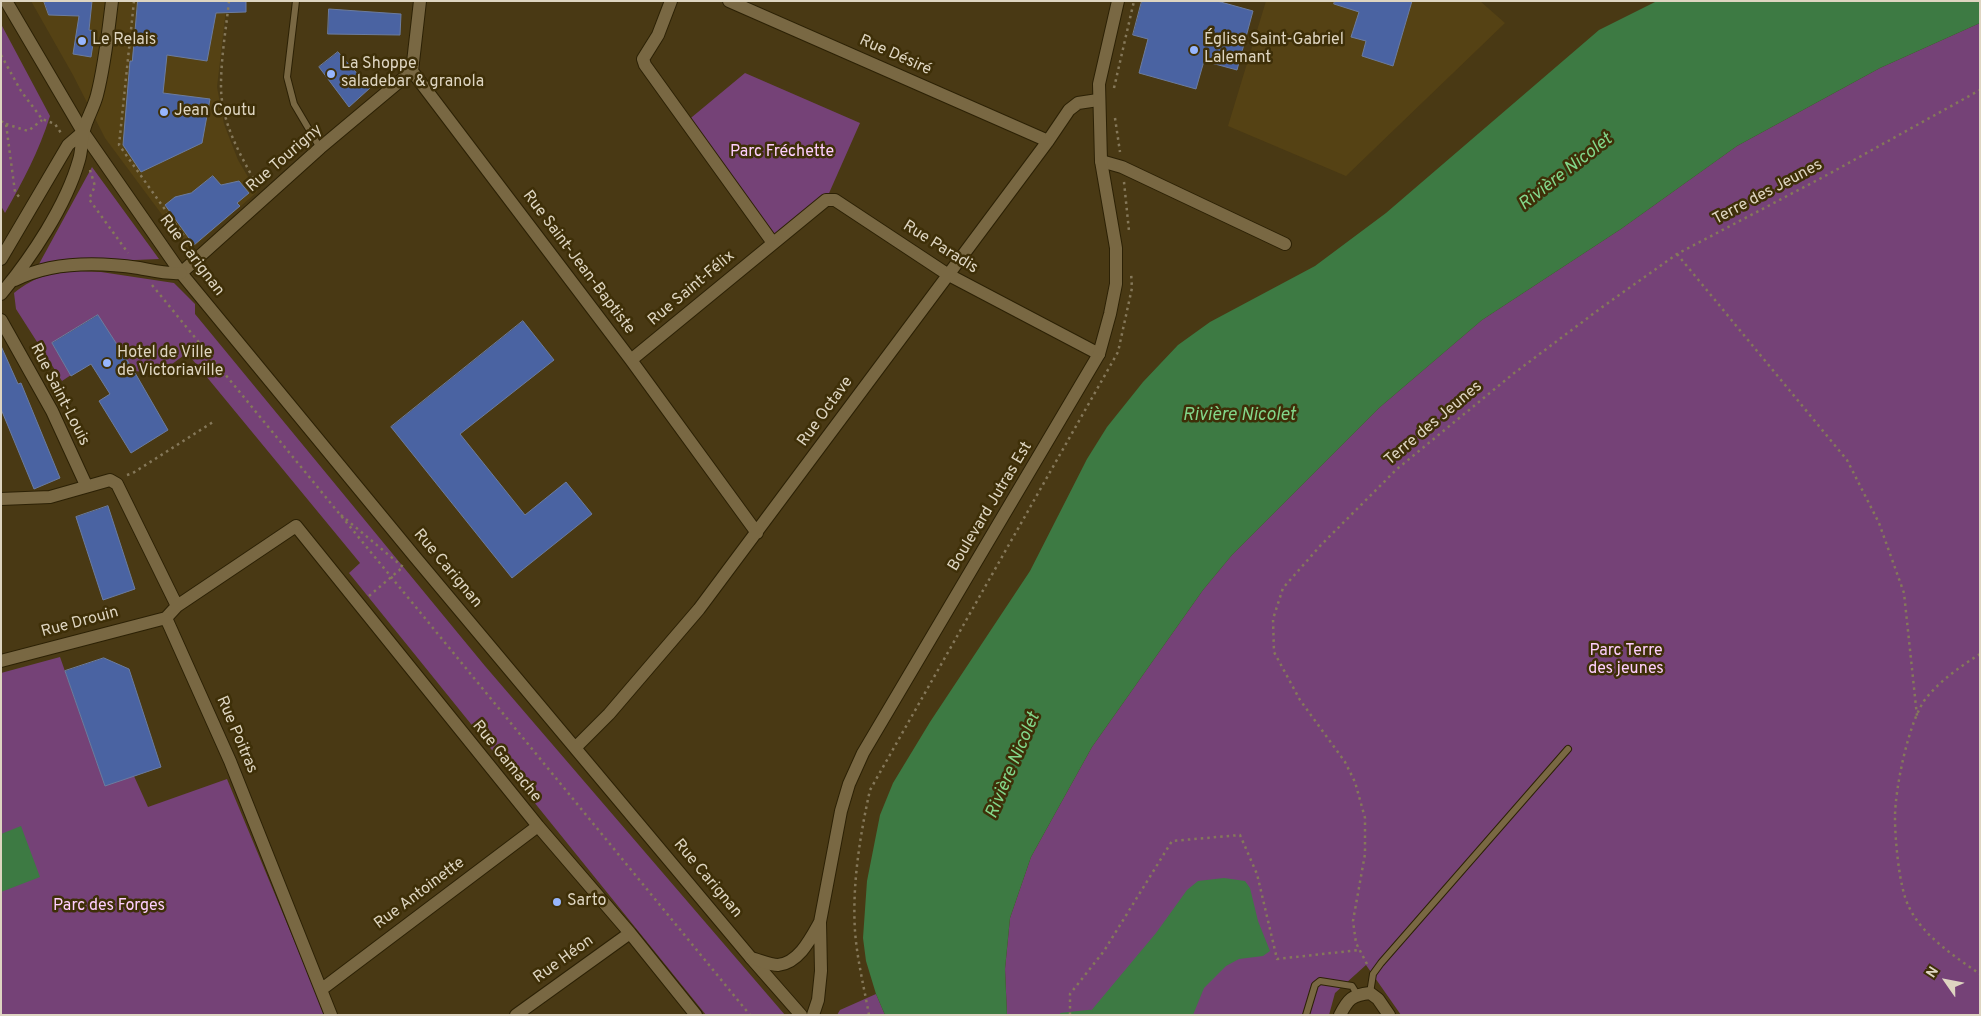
<!DOCTYPE html>
<meta charset="utf-8">
<style>
body{margin:0}
#map{position:relative;width:1981px;height:1016px;overflow:hidden;background:#493914;font-family:Overpass,sans-serif}
canvas{display:block}
.frame{position:absolute;inset:0;border:2px solid #ded5c1;pointer-events:none}
.north{position:absolute;left:1921px;top:956px;width:50px;height:50px;-webkit-text-stroke:4px #3e2f08;paint-order:stroke;rotate:303deg;font-size:14px;font-weight:700;line-height:20px;text-align:center;color:#ded5c1}
.north::after{content:'';display:block;margin:auto;width:18px;height:22px;background:#ded5c1;clip-path:polygon(50% 0,100% 100%,50% 72%,0 100%)}
</style>
<div id="map">
<canvas width="1981" height="1016"></canvas>
<div class="frame"></div>
<div class="north">N</div>
</div>
<script>
const ctx = document.querySelector('canvas').getContext('2d');
ctx.lineJoin = 'round';
function paint(path, color) { ctx.fillStyle = color; ctx.fill(path, 'evenodd'); }
function stroke(path, color, width, dash) { ctx.strokeStyle = color; ctx.lineWidth = width; ctx.lineCap = dash ? 'butt' : 'round'; ctx.setLineDash(dash || []); ctx.stroke(path); }
function label(font, color, halo, rows, align = 'center') {
  ctx.font = font + ' Overpass,sans-serif'; ctx.lineWidth = 5; ctx.setLineDash([]); ctx.textBaseline = 'middle'; ctx.strokeStyle = halo; ctx.fillStyle = color; for (const [text, x, y, turn = 0] of rows) {
    ctx.save(); ctx.translate(x, y); ctx.rotate((+turn || 0) * Math.PI / 180); ctx.textAlign = isNaN(turn) ? turn : align; if (halo) ctx.strokeText(text, 0, 0); ctx.fillText(text, 0, 0); ctx.restore();
  }
}
paint(new Path2D(`
 M31,1h196l-10,86 7,37 14,36 19,32 -68,59 -84,-113 -32,-63z
 M1266,1h214l25,22 -159,153 -118,-50z`), '#554214');
paint(new Path2D(`
 M1980,23v992h-579l-35,-50 -31,28 -6,22h-322l-2,-46 5,-51 21,-61 61,-110 111,-157 29,-35 147,-147 103,-88 139,-91 116,-83 143,-78z
 M1,24l49,92c-11,35 -27,65 -45,97l-4,-7z
 M745,73l115,50 -34,77 -53,43 -87,-121z
 M92,167l67,92 -120,5z
 M76,271l25,1 73,11 21,21v10l290,352 300,349h-79l-357,-442 11,-10 -173,-210 -27,20 -26,-2 -37,-56 -45,28 19,32 -9,6 -46,-72 -2,-16c23,-18 35,-19 62,-22z
 M60,657l45,128 29,-9 14,31 79,-28 98,236h-324v-342z
 M876,994l9,21h-48l3,-5z`), '#754277');
paint(new Path2D(`
 M1657,1h323v22l-100,45 -143,78 -116,83 -139,91 -103,88 -147,147 -29,35 -111,157 -61,110 -21,61 -5,51 2,46h-122l-9,-21 -10,-33 -3,-23 4,-57 13,-66 13,-32 37,-61 100,-151 57,-112 20,-32 36,-45 35,-37 32,-23 105,-56 71,-53 213,-183z
 M21,826l19,51 -39,15v-58z
 M1224,878l21,3 5,7 8,33 12,30 -7,5 -24,3 -13,7 -22,22 -11,27h-102l-1,-3 66,-79 31,-43 11,-9z`), '#3d7a43');
stroke(new Path2D(`
 M1062,1015l28,-3`), '#3d7a43', 4.5);
const building = new Path2D(`
 M44,1h48l-3,29 6,1 -4,26 -18,-3 6,-38 -30,-1z
 M138,1h108v11l-30,1 -9,48 -40,-6 -4,38 47,6 -8,44 -61,29 -18,-27 7,-84h2z
 M1142,1h75l36,10 -16,59 -33,-9 -8,28 -57,-16 9,-34 -15,-4z
 M1335,1h77l-19,65 -31,-10 4,-15 -15,-4 8,-25 -25,-8z
 M329,9l72,5 -1,21 -72,-1z
 M338,52l32,36 -21,19 -30,-40z
 M213,176l8,9 18,-4 10,12 -12,10 3,3 -46,39 -29,-40 10,-8 16,-4z
 M98,315l36,56 34,59 -37,23 -32,-52 11,-7 -19,-30 -20,12 -19,-33z
 M523,321l31,39 -94,74 65,81 41,-33 26,32 -80,64 -121,-151z
 M1,346l17,38 3,-1 39,95 -26,11 -33,-80z
 M108,506l27,83 -32,11 -27,-83z
 M104,658l25,11 32,98 -56,19 -40,-115z`);
paint(building, '#4a63a2');
stroke(building, '#6c7c9f', 1);
const lane = new Path2D(`
 M296,1l-9,76 7,27 26,44
 M1370,993l3,-19 8,-11 187,-214
 M1306,1015l9,-30 5,-4 32,5 5,8`);
const street = new Path2D(`
 M6,1l77,131 98,141 234,284 336,401 50,57
 M420,1l-8,70 219,289 126,173
 M671,1l-13,34 -15,24 2,6 128,178
 M729,1l319,140
 M1101,161l21,6 163,77
 M181,273l139,-125 92,-77
 M1,320l51,91 34,74
 M631,360l195,-160h9l112,74 152,80
 M1,499l49,-2 60,-17 7,4 60,122 -11,12 64,143 101,254
 M177,606l119,-80 242,300 92,107 66,82
 M1,661l165,-43
 M576,747l33,-33 90,-105 349,-468 21,-31 9,-7 20,-3
 M322,989l216,-163
 M516,1015l114,-82
 M1340,1015c8,-16 12,-20 30,-22l8,6 11,16`);
const secondary = new Path2D(`
 M1,259l67,-114 15,-13
 M15,280c38,-19 83,-18 124,-12 16,3 26,6 42,5
 M1,294c30,-36 65,-88 78,-134 3,-9 2,-20 5,-30 3,-12 10,-23 13,-35 8,-31 11,-62 15,-94
 M751,958c8,2 19,7 27,7 21,-2 33,-27 42,-43
 M813,1015l5,-15 3,-29 -1,-49 21,-111 8,-27 14,-31 236,-399 11,-40 6,-30v-36l-15,-87 -2,-77 19,-83`);
stroke(lane, '#2c2105', 8);
stroke(street, '#2c2105', 14);
stroke(secondary, '#2c2105', 14);
stroke(new Path2D(`
 M134,1l-15,144 72,101
 M229,1c-3,28 -8,57 -8,85 0,37 20,70 37,101
 M1,55l20,36 21,28 13,5 6,9
 M1114,88l20,-87
 M1115,118l5,34
 M1,121l5,3 9,68 6,7
 M6,124l22,7 14,-11
 M90,170l5,16 -6,13 39,54
 M1124,182l5,49
 M1677,254l170,206 32,63 25,70 13,123
 M152,285l598,730
 M127,475l6,-2 80,-51
 M341,515l62,52
 M369,596l34,-29
 M1980,654c-19,12 -39,26 -53,43 -18,21 -32,92 -32,120 0,22 4,71 14,90 13,28 46,50 71,67
 M1367,964l-11,-21 -3,-22 12,-67v-36l-10,-36 -10,-20 -45,-62 -26,-48 -1,-33 10,-31 37,-42 77,-77 116,-95 88,-66 76,-54 150,-79 153,-85
 M869,1015c-5,-28 -12,-56 -14,-84 -3,-46 5,-96 15,-141l248,-438 14,-64 -1,-16
 M1070,1015v-21l34,-43 68,-110 68,-6 17,39 20,85 82,-9`), '#85785a', 2.5, [2.5, 4]);
stroke(lane, '#796843', 6);
stroke(street, '#796843', 12);
stroke(secondary, '#796843', 12);
for (const [x, y, r, color] of [
 [82,41,5,"#97b6fd"],
 [1194,50,5,"#97b6fd"],
 [331,74,5,"#97b6fd"],
 [164,112,5,"#97b6fd"],
 [107,363,5,"#97b6fd"],
 [557,902,5,"#97b6fd"]
]) { const dot = new Path2D(); dot.arc(x, y, r, 0, 2 * Math.PI); ctx.fillStyle = color; ctx.fill(dot); stroke(dot, '#3e2f08', 2); }
label('16px', '#ded5c1', '#3e2f08', [
 ["Le Relais",92,41],
 ["Église Saint-Gabriel",1204,41],
 ["Lalemant",1204,59],
 ["La Shoppe",341,65],
 ["saladebar & granola",341,83],
 ["Jean Coutu",174,112],
 ["Hotel de Ville",117,354],
 ["de Victoriaville",117,372],
 ["Sarto",567,902]
], 'left');
label('16px', '#ded5c1', '#3e2f08', [
 ["Rue Désiré",895,56,24],
 ["Rue Tourigny",285,159,-41],
 ["Terre des Jeunes",1768,193,-28],
 ["Rue Paradis",940,248,32],
 ["Rue Carignan",191,256,53],
 ["Rue Saint-Jean-Baptiste",578,263,53],
 ["Rue Saint-Félix",692,289,-40],
 ["Rue Saint-Louis",59,395,63],
 ["Rue Octave",826,412,-54],
 ["Terre des Jeunes",1434,424,-40],
 ["Boulevard Jutras Est",991,507,-59],
 ["Rue Carignan",447,569,50],
 ["Rue Drouin",80,623,-15],
 ["Rue Poitras",236,735,67],
 ["Rue Gamache",506,762,51],
 ["Rue Carignan",707,879,50],
 ["Rue Antoinette",420,894,-37],
 ["Rue Héon",564,960,-36]
]);
label('16px', '#fecffe', '#3e2f08', [
 ["Parc Fréchette",782,153],
 ["Parc Terre",1626,652],
 ["des jeunes",1626,670],
 ["Parc des Forges",109,907]
]);
label('italic 18px', '#83d78a', '#3e2f08', [
 ["Rivière Nicolet",1566,173,-38],
 ["Rivière Nicolet",1239,416],
 ["Rivière Nicolet",1014,766,-67]
]);
</script>
